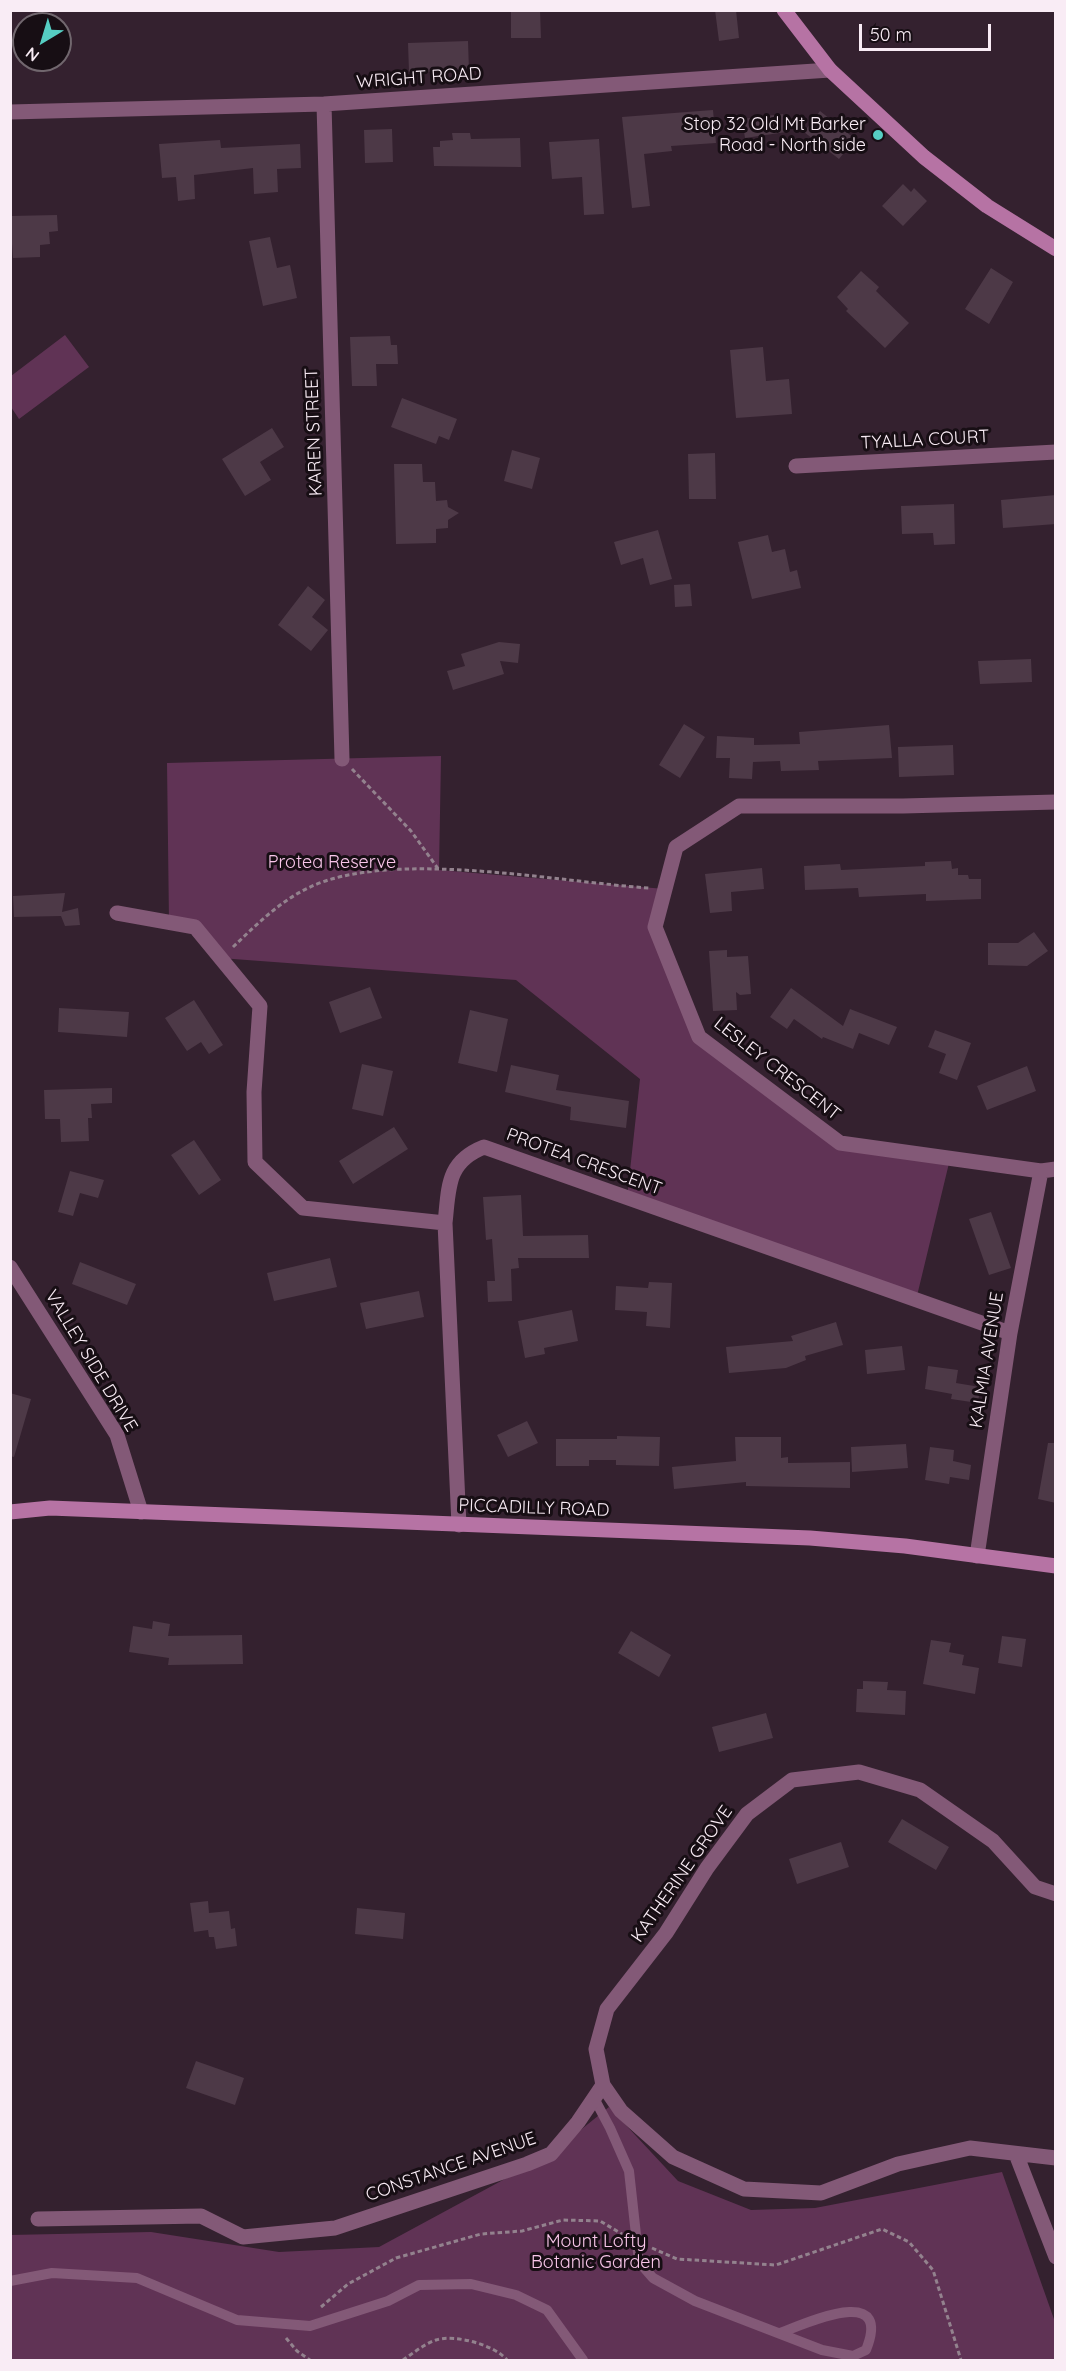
<!DOCTYPE html>
<style>
body{margin:0}
#map{position:relative;width:1066px;height:2371px;overflow:hidden;background:#34212f;font-family:Quicksand,sans-serif}
canvas{display:block}
.frame{position:absolute;inset:0;border:12px solid #f9ecf5;pointer-events:none}
.north{position:absolute;left:12px;top:12px;width:60px;height:60px;box-sizing:border-box;background:#170e14;border:2px solid #71676e;border-radius:50%;rotate:218deg;font-size:16px;font-weight:700;line-height:24px;text-align:center;color:#f9ecf5}
.north::after{content:'';display:block;margin:auto;width:21px;height:27px;background:#56cec3;clip-path:polygon(50% 0,100% 100%,50% 72%,0 100%)}
.scale{position:absolute;left:859px;top:24px;width:132px;height:27px;box-sizing:border-box;border:3px solid #f9ecf5;border-top:0;padding-left:8px;font-size:18px;line-height:21px;white-space:nowrap;color:#f9ecf5;-webkit-text-stroke:4px #170e14;paint-order:stroke}
</style>
<div id="map">
<canvas width="1066" height="2371"></canvas>
<div class="frame"></div>
<div class="north">N</div>
<div class="scale">50 m</div>
</div>
<script>
const ctx = document.querySelector('canvas').getContext('2d');
ctx.lineJoin = 'round';
function paint(path, color) { ctx.fillStyle = color; ctx.fill(path, 'evenodd'); }
function stroke(path, color, width, dash) { ctx.strokeStyle = color; ctx.lineWidth = width; ctx.lineCap = dash ? 'butt' : 'round'; ctx.setLineDash(dash || []); ctx.stroke(path); }
function label(font, color, halo, rows, align = 'center') {
  ctx.font = font + ' Quicksand,sans-serif'; ctx.lineWidth = 6; ctx.setLineDash([]); ctx.textBaseline = 'middle'; ctx.strokeStyle = halo; ctx.fillStyle = color; for (const [text, x, y, turn = 0] of rows) {
    ctx.save(); ctx.translate(x, y); ctx.rotate((+turn || 0) * Math.PI / 180); ctx.textAlign = isNaN(turn) ? turn : align; if (halo) ctx.strokeText(text, 0, 0); ctx.fillText(text, 0, 0); ctx.restore();
  }
}
paint(new Path2D(`
 M65,335l24,32 -70,52 -8,-12v-31z
 M441,756l-2,114 226,19 -10,38 44,110 141,106 110,16 -34,141 -289,-102 13,-119 -124,-99 -296,-22 -25,-31 -26,-4 -2,-160z
 M609,2107l69,74 73,29 64,-2 187,-36 53,150v38h-1044l-1,-125 141,-3 128,20 100,-5 172,-93z`), '#603355');
paint(new Path2D(`
 M511,10h29l1,28h-30z
 M715,10h21l3,28 -20,3z
 M468,41l1,30 -60,1 -1,-29z
 M713,110l3,33 -45,3 1,5 -28,3 6,52 -18,2 -10,-91z
 M820,111l35,28 -16,20 -35,-27z
 M783,114l3,18 -41,6 -3,-19z
 M392,129l1,33 -28,1 -1,-33z
 M452,133h18l1,6 49,-1 1,29 -87,-1 -1,-19h7v-6l13,-1z
 M599,139l5,75 -20,1 -2,-38 -30,2 -3,-37z
 M220,140l1,8 79,-4 1,24 -24,1 1,23 -24,2 -1,-26 -59,7 1,24 -17,2 -2,-24 -14,1 -3,-34z
 M903,184l8,8 3,-4 13,13 -24,25 -21,-20z
 M57,215l1,16 -9,1 1,12 -10,1v12l-27,1 -3,-42z
 M270,237l7,31 13,-3 7,33 -34,8 -14,-65z
 M991,268l22,14 -24,42 -24,-15z
 M861,271l18,16 -3,4 33,32 -24,25 -39,-37 2,-2 -11,-12z
 M390,336l1,9h6l1,19h-22l1,22h-25l-2,-49z
 M763,347l3,34 23,-2 3,35 -56,4 -6,-68z
 M402,398l55,21 -8,21 -10,-4 -3,8 -45,-17z
 M272,428l12,19 -24,15 11,18 -26,16 -23,-37z
 M512,450l28,8 -8,31 -28,-8z
 M715,453l1,46h-27l-1,-45z
 M394,464h28l1,18h12l1,19 11,-1 1,7 11,6 -11,7v8l-12,1v14l-40,1z
 M1056,495v29l-53,4 -2,-28z
 M954,504l1,40 -21,1 -1,-12 -31,1 -1,-28z
 M658,530l14,49 -22,6 -7,-27 -22,7 -7,-23z
 M768,535l4,17 13,-3 5,23 7,-2 4,18 -49,11 -14,-57z
 M690,584l2,22 -17,1 -1,-22z
 M308,586l17,14 -13,17 16,13 -17,21 -33,-26z
 M499,642l21,2 -2,19 -18,-2 4,13 -51,16 -6,-19 18,-5 -4,-12z
 M1031,659l1,23 -52,2 -2,-23z
 M684,724l21,13 -25,41 -21,-13z
 M889,725l3,33 -74,3 1,9 -38,1 -1,-10 -27,1 -1,17 -23,-1 1,-20h-14l1,-22 37,2v7l46,-1 -1,-12z
 M953,745l1,30 -55,2 -1,-30z
 M951,861l1,8 6,-1v7h10l1,4h12v20l-55,2v-7l-67,3 -1,-9 -53,2 -1,-24 36,-2 1,6 84,-4v-4z
 M762,868l2,21 -33,3 1,19 -22,2 -5,-39z
 M65,893l-3,19 16,-4 2,17 -15,1 -4,-10 -47,1 -1,-21z
 M1034,932l14,19 -21,15 -39,-1v-22h30z
 M727,950v7l21,-1 3,38 -11,1 -4,-3 1,18 -24,1 -4,-60z
 M370,987l12,31 -42,15 -11,-31z
 M791,988l52,38 7,-17 47,18 -8,18 -30,-12 -6,16 -30,-12 -1,2 -28,-20 -7,10 -17,-12z
 M194,1000l29,45 -14,9 -8,-12 -14,9 -22,-33z
 M59,1008l70,4 -2,25 -69,-5z
 M470,1010l38,9 -11,53 -39,-9z
 M935,1030l36,13 -14,37 -18,-7 7,-19 -18,-7z
 M362,1064l31,7 -10,45 -31,-7z
 M511,1065l48,10 -3,15 73,11 -3,27 -56,-8 1,-13 -66,-15z
 M1027,1066l9,25 -49,19 -10,-24z
 M112,1088v15l-21,1 1,14h-4l1,23 -28,1 -1,-23h-15l-1,-29z
 M394,1127l14,22 -55,35 -14,-23z
 M194,1140l27,40 -22,15 -28,-40z
 M70,1171l34,9 -6,18 -18,-5 -7,23 -15,-4z
 M521,1195l2,41 65,-1 1,23h-71l1,10 -8,1 1,32 -24,1 -1,-21h8l-3,-42 -6,1 -3,-43z
 M991,1212l20,56 -22,7 -20,-56z
 M330,1258l7,29 -63,14 -7,-28z
 M80,1262l56,22 -9,21 -55,-21z
 M649,1282l23,1 -2,45 -24,-2 1,-14 -32,-2 1,-24 32,2z
 M419,1291l5,26 -58,12 -6,-26z
 M572,1310l6,31 -34,7 1,6 -20,4 -7,-37z
 M836,1322l7,23 -38,11 1,4 -20,8 -57,5 -3,-26 67,-6 -2,-5z
 M902,1346l3,24 -38,4 -2,-24z
 M928,1366l30,4 -2,13 24,4 -2,16 -27,-4 1,-5 -27,-5z
 M10,1393l21,6 -17,58 -4,-1z
 M527,1421l11,22 -30,14 -11,-22z
 M617,1436l43,1 -1,29 -43,-1v-5h-27v6h-33v-27h61z
 M735,1437h46v21l7,-1v6l62,-1v26l-104,-2v-4l-72,7 -2,-22 64,-6z
 M1048,1443h8v60l-18,-4z
 M906,1444l2,24 -56,4 -1,-25z
 M930,1447l24,3 -1,11 18,4 -2,15 -19,-3 -1,7 -24,-4z
 M153,1621l17,3 -2,12 74,-1 1,29 -75,1 1,-7 -40,-6 4,-26 19,3z
 M631,1631l40,24 -12,22 -41,-24z
 M1002,1636l24,3 -4,28 -24,-4z
 M931,1640l20,3 -2,9 15,3 -2,10 17,3 -4,26 -52,-10z
 M863,1681l25,1 -1,8 19,1 -1,24 -49,-3 1,-23h6z
 M766,1713l7,25 -54,14 -7,-25z
 M902,1819l47,28 -13,23 -48,-28z
 M841,1842l8,25 -52,17 -8,-25z
 M208,1901l1,12 20,-2 2,18 4,-1 2,18 -21,3 -2,-12h-5l-1,-7 -14,2 -4,-29z
 M357,1908l48,5 -2,26 -48,-5z
 M196,2061l48,17 -9,27 -49,-17z`), '#4d3947');
stroke(new Path2D(`
 M352,769l59,62 28,39
 M233,947c23,-22 46,-45 75,-59 82,-40 249,-6 341,0
 M652,2248l25,11 99,6 106,-36 27,13 24,28 28,90
 M321,2307l27,-23 48,-26 85,-24 41,-3 41,-11 37,1 22,13
 M286,2338l11,13 13,9
 M403,2360c9,-6 21,-16 33,-20 19,-6 59,5 71,20`), '#93828e', 3, [4.5, 3]);
stroke(new Path2D(`
 M594,2098l16,30 19,43 10,91 14,16 42,23 127,49 31,6 13,-6c27,-67 -59,-27 -86,-17
 M10,2281l42,-8 85,5 100,42 73,6 78,-25 31,-16 52,-1 45,11 31,15 36,50`), '#835977', 10);
stroke(new Path2D(`
 M324,104l18,655
 M10,112l314,-8 506,-34
 M796,466l260,-14
 M1056,802l-153,4h-164l-63,41 -21,80 44,110 141,106 201,28 15,-2
 M117,913l78,14 65,79 -6,86 1,70 48,46 142,15
 M10,1267l107,168 24,77
 M459,1525l-14,-302c4,-35 1,-61 39,-76l526,186
 M977,1556l33,-223 31,-162
 M1056,1894l-21,-7 -42,-46 -73,-51 -61,-18 -67,8 -45,34 -40,54 -41,65 -59,76 -11,40 7,36 18,26 52,46 71,32 77,4 77,-29 72,-16 86,10
 M1016,2154l40,103
 M38,2219l163,-3 42,21 92,-9 192,-64 24,-10 27,-32 25,-37`), '#835977', 15);
stroke(new Path2D(`
 M784,10l46,60 94,87 63,49 69,43
 M10,1512l40,-4 760,30 95,8 151,20`), '#b673a4', 15);
for (const [x, y, r, color] of [
 [878,135,6,"#56cec3"]
]) { const dot = new Path2D(); dot.arc(x, y, r, 0, 2 * Math.PI); ctx.fillStyle = color; ctx.fill(dot); stroke(dot, '#170e14', 2); }
label('18px', '#f9ecf5', '#170e14', [
 ["WRIGHT ROAD",419,78,-4],
 ["KAREN STREET",314,432,-92],
 ["TYALLA COURT",925,440,-3],
 ["LESLEY CRESCENT",777,1069,38],
 ["PROTEA CRESCENT",584,1162,20],
 ["KALMIA AVENUE",987,1360,-81],
 ["VALLEY SIDE DRIVE",91,1361,59],
 ["PICCADILLY ROAD",534,1508,2],
 ["KATHERINE GROVE",682,1874,-55],
 ["CONSTANCE AVENUE",451,2167,-19]
]);
label('18px', '#f9ecf5', '#170e14', [
 ["Stop 32 Old Mt Barker",866,125],
 ["Road - North side",866,146]
], 'right');
label('18px', '#f9c6ea', '#170e14', [
 ["Protea Reserve",332,863],
 ["Mount Lofty",596,2242],
 ["Botanic Garden",596,2263]
]);
</script>
